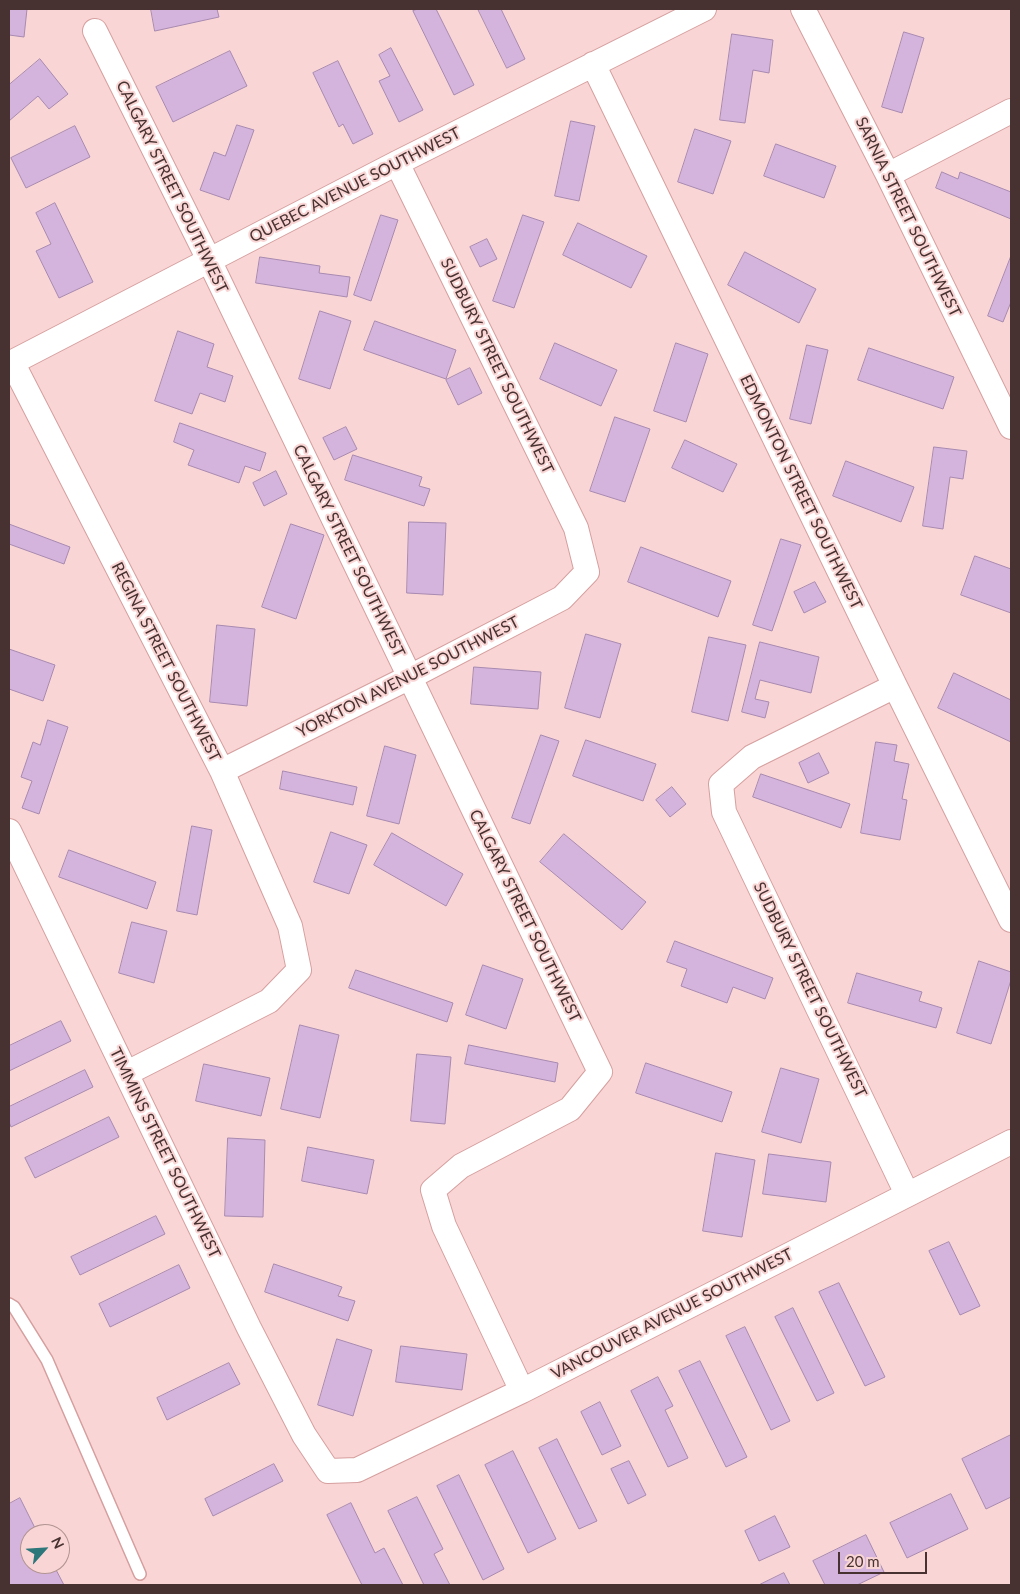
<!DOCTYPE html>
<style>
body{margin:0}
#map{position:relative;width:1020px;height:1594px;overflow:hidden;background:#f9d6d5;font-family:Lato,sans-serif}
canvas{display:block}
.frame{position:absolute;inset:0;border:10px solid #483231;pointer-events:none}
.north{position:absolute;left:20px;top:1524px;width:50px;height:50px;box-sizing:border-box;background:#f9d6d5;border:1px solid #b29493;border-radius:50%;rotate:64deg;font-size:14px;font-weight:700;line-height:20px;text-align:center;color:#483231}
.north::after{content:'';display:block;margin:auto;width:18px;height:22px;background:#2d767a;clip-path:polygon(50% 0,100% 100%,50% 72%,0 100%)}
.scale{position:absolute;left:838px;top:1552px;width:89px;height:22px;box-sizing:border-box;border:2px solid #483231;border-top:0;padding-left:6px;font-size:15px;line-height:18px;white-space:nowrap;color:#483231;-webkit-text-stroke:4px #f9d6d5;paint-order:stroke}
</style>
<div id="map">
<canvas width="1020" height="1594"></canvas>
<div class="frame"></div>
<div class="north">N</div>
<div class="scale">20 m</div>
</div>
<script>
const ctx = document.querySelector('canvas').getContext('2d');
ctx.lineJoin = 'round';
function paint(path, color) { ctx.fillStyle = color; ctx.fill(path, 'evenodd'); }
function stroke(path, color, width, dash) { ctx.strokeStyle = color; ctx.lineWidth = width; ctx.lineCap = dash ? 'butt' : 'round'; ctx.setLineDash(dash || []); ctx.stroke(path); }
function label(font, color, halo, rows, align = 'center') {
  ctx.font = font + ' Lato,sans-serif'; ctx.lineWidth = 4; ctx.setLineDash([]); ctx.textBaseline = 'middle'; ctx.strokeStyle = halo; ctx.fillStyle = color; for (const [text, x, y, turn = 0] of rows) {
    ctx.save(); ctx.translate(x, y); ctx.rotate((+turn || 0) * Math.PI / 180); ctx.textAlign = isNaN(turn) ? turn : align; if (halo) ctx.strokeText(text, 0, 0); ctx.fillText(text, 0, 0); ctx.restore();
  }
}
const building = new Path2D(`
 M9,9h18l-3,28 -15,-2z
 M151,9h66l2,8 -64,14z
 M418,9h18l38,76 -20,10 -41,-84z
 M478,9h23l24,50 -18,9z
 M904,32l20,6 -22,75 -20,-6z
 M732,34l41,6 -4,33 -16,-3 -8,53 -25,-3z
 M391,48l32,62 -24,12 -20,-41 11,-5 -11,-21z
 M230,51l17,35 -74,36 -17,-35z
 M40,59l28,35 -19,15 -11,-13 -29,25v-36z
 M338,61l35,73 -20,10 -10,-20 -4,3 -26,-54z
 M571,121l24,5 -16,75 -24,-5z
 M237,125l17,5 -25,70 -29,-10 14,-38 11,4z
 M75,126l15,31 -64,31 -15,-30z
 M695,129l36,12 -18,53 -35,-12z
 M776,144l60,22 -12,32 -60,-22z
 M942,172l16,7 2,-7 51,20v27l-75,-31z
 M55,203l38,79 -34,16 -23,-47 15,-7 -15,-31z
 M381,215l17,5 -27,81 -17,-6z
 M523,215l21,7 -30,86 -21,-7z
 M578,223l69,33 -16,32 -68,-33z
 M487,239l10,20 -17,8 -10,-20z
 M745,252l71,37 -17,34 -71,-38z
 M1011,256v46l-8,20 -15,-6z
 M260,257l60,9 -1,7 31,4 -3,20 -91,-14z
 M320,311l31,10 -21,68 -31,-10z
 M375,321l81,29 -10,29 -82,-29z
 M178,331l36,13 -7,23 26,9 -8,26 -25,-9 -8,21 -37,-13z
 M555,343l62,27 -16,36 -61,-27z
 M676,343l32,11 -22,68 -32,-11z
 M807,345l21,5 -17,74 -21,-5z
 M869,348l85,29 -11,32 -85,-29z
 M470,368l12,25 -24,12 -12,-25z
 M615,417l35,12 -25,73 -35,-11z
 M180,423l86,30 -6,18 -15,-5 -6,17 -51,-18 6,-15 -20,-8z
 M346,427l11,22 -23,11 -11,-22z
 M685,440l52,24 -14,28 -51,-24z
 M934,447l33,4 -4,28 -13,-2 -7,52 -20,-3z
 M353,455l69,22 -3,9 11,3 -6,17 -79,-26z
 M846,461l68,26 -13,35 -68,-26z
 M276,471l11,23 -23,12 -11,-23z
 M409,522l37,1 -3,72 -36,-2z
 M9,524l61,23 -6,17 -55,-20z
 M291,524l33,11 -28,84 -34,-12z
 M781,539l20,6 -29,86 -19,-6z
 M641,547l90,34 -13,36 -90,-35z
 M975,556l36,13v44l-50,-18z
 M815,582l11,20 -22,11 -10,-21z
 M217,625l38,4 -8,77 -37,-4z
 M586,634l35,10 -21,74 -35,-10z
 M709,637l37,8 -18,76 -36,-9z
 M760,642l59,15 -8,36 -51,-13 -5,19 14,3 -4,16 -23,-6z
 M9,649l46,16 -12,36 -34,-12z
 M474,667l67,5 -3,37 -67,-5z
 M954,673l57,27v42l-73,-34z
 M48,720l20,7 -29,87 -17,-6 10,-27 -11,-4 12,-35 7,3z
 M541,735l18,6 -29,83 -18,-6z
 M586,740l70,24 -13,37 -70,-25z
 M876,742l21,3 -3,16 15,3 -7,35 5,1 -7,40 -39,-7z
 M385,746l31,9 -17,69 -32,-8z
 M819,753l10,20 -21,10 -9,-20z
 M283,771l74,16 -4,18 -73,-16z
 M761,774l89,30 -9,24 -88,-31z
 M672,787l14,17 -16,13 -14,-17z
 M192,826l20,4 -15,85 -20,-4z
 M331,832l36,13 -18,49 -35,-12z
 M392,833l71,41 -17,32 -72,-41z
 M564,834l82,68 -24,28 -82,-68z
 M69,850l87,32 -9,27 -88,-32z
 M132,922l35,9 -13,52 -35,-10z
 M675,941l98,37 -8,21 -32,-12 -6,16 -46,-17 6,-17 -20,-7z
 M979,961l32,11v8l-20,64 -34,-11z
 M483,965l40,14 -17,50 -40,-14z
 M356,970l97,33 -6,19 -98,-34z
 M857,973l65,19 -3,9 23,7 -6,20 -88,-25z
 M61,1021l10,20 -62,30v-25z
 M300,1025l39,10 -19,83 -39,-9z
 M469,1045l89,18 -3,19 -90,-18z
 M417,1054l34,3 -6,67 -34,-3z
 M646,1063l86,29 -10,30 -86,-29z
 M204,1064l66,14 -9,38 -65,-15z
 M781,1068l38,11 -18,64 -39,-11z
 M85,1070l8,17 -82,40 -2,-5v-15z
 M109,1117l10,20 -84,41 -10,-20z
 M228,1138l37,2 -2,77 -38,-1z
 M308,1147l66,13 -7,34 -65,-13z
 M716,1153l39,7 -13,77 -39,-6z
 M769,1154l62,8 -5,40 -63,-8z
 M156,1216l9,18 -85,41 -9,-18z
 M949,1242l31,64 -20,9 -31,-64z
 M274,1264l68,23 -4,9 17,5 -7,20 -83,-29z
 M179,1265l11,23 -80,39 -11,-23z
 M839,1283l46,94 -20,9 -46,-94z
 M793,1308l41,85 -17,8 -42,-84z
 M745,1327l45,94 -19,9 -45,-94z
 M337,1339l35,11 -19,66 -35,-11z
 M401,1346l66,8 -5,36 -66,-8z
 M700,1361l47,96 -21,10 -47,-96z
 M229,1363l11,21 -73,36 -10,-22z
 M658,1377l15,29 -8,4 23,48 -20,9 -37,-76z
 M600,1402l21,44 -19,9 -21,-43z
 M1011,1435v62l-25,12 -24,-50z
 M557,1439l40,82 -18,8 -40,-81z
 M513,1451l43,88 -28,14 -43,-88z
 M629,1461l17,34 -18,9 -17,-35z
 M274,1464l9,17 -70,35 -8,-17z
 M459,1475l45,94 -21,11 -46,-94z
 M951,1494l17,35 -61,29 -17,-35z
 M417,1497l26,52 -9,5 16,31h-26l-36,-74z
 M20,1498l18,36h-8v30h23l11,21h-55v-81z
 M351,1503l24,50 9,-5 19,37h-41l-35,-70z
 M775,1516l15,31 -31,14 -14,-30z
 M866,1535l18,37 -27,13h-32l-12,-24z
 M784,1573l6,12h-31z`);
paint(building, '#d4b4dc');
stroke(building, '#a889b0', 1);
const lane = new Path2D(`
 M9,1304l5,3 33,53 93,214`);
const street = new Path2D(`
 M803,9l85,166 123,252
 M95,31l114,229 391,812 -30,37 -109,57 -28,24 11,36 78,165
 M593,64l302,622 116,234
 M888,175l123,-64
 M12,362l210,409 68,155 9,44 -30,31 -142,72
 M9,364l388,-201 307,-154
 M895,686l-143,71 -31,27 3,28 183,382
 M222,771l188,-94 152,-79 25,-26 -11,-44 -179,-365
 M9,831l240,497 55,107 24,36 29,-1 165,-79 489,-249`);
stroke(lane, '#d69f9f', 14);
stroke(street, '#d69f9f', 26);
stroke(lane, '#fff', 11);
stroke(street, '#fff', 24);
label('16px', '#483231', '#f9d6d5', [
 ["QUEBEC AVENUE SOUTHWEST",355,185,-27],
 ["CALGARY STREET SOUTHWEST",172,187,64],
 ["SARNIA STREET SOUTHWEST",908,217,64],
 ["SUDBURY STREET SOUTHWEST",497,366,64],
 ["EDMONTON STREET SOUTHWEST",801,492,64],
 ["CALGARY STREET SOUTHWEST",349,551,64],
 ["REGINA STREET SOUTHWEST",166,662,63],
 ["YORKTON AVENUE SOUTHWEST",408,677,-27],
 ["CALGARY STREET SOUTHWEST",525,916,64],
 ["SUDBURY STREET SOUTHWEST",810,990,64],
 ["TIMMINS STREET SOUTHWEST",165,1153,64],
 ["VANCOUVER AVENUE SOUTHWEST",672,1314,-27]
]);
</script>
